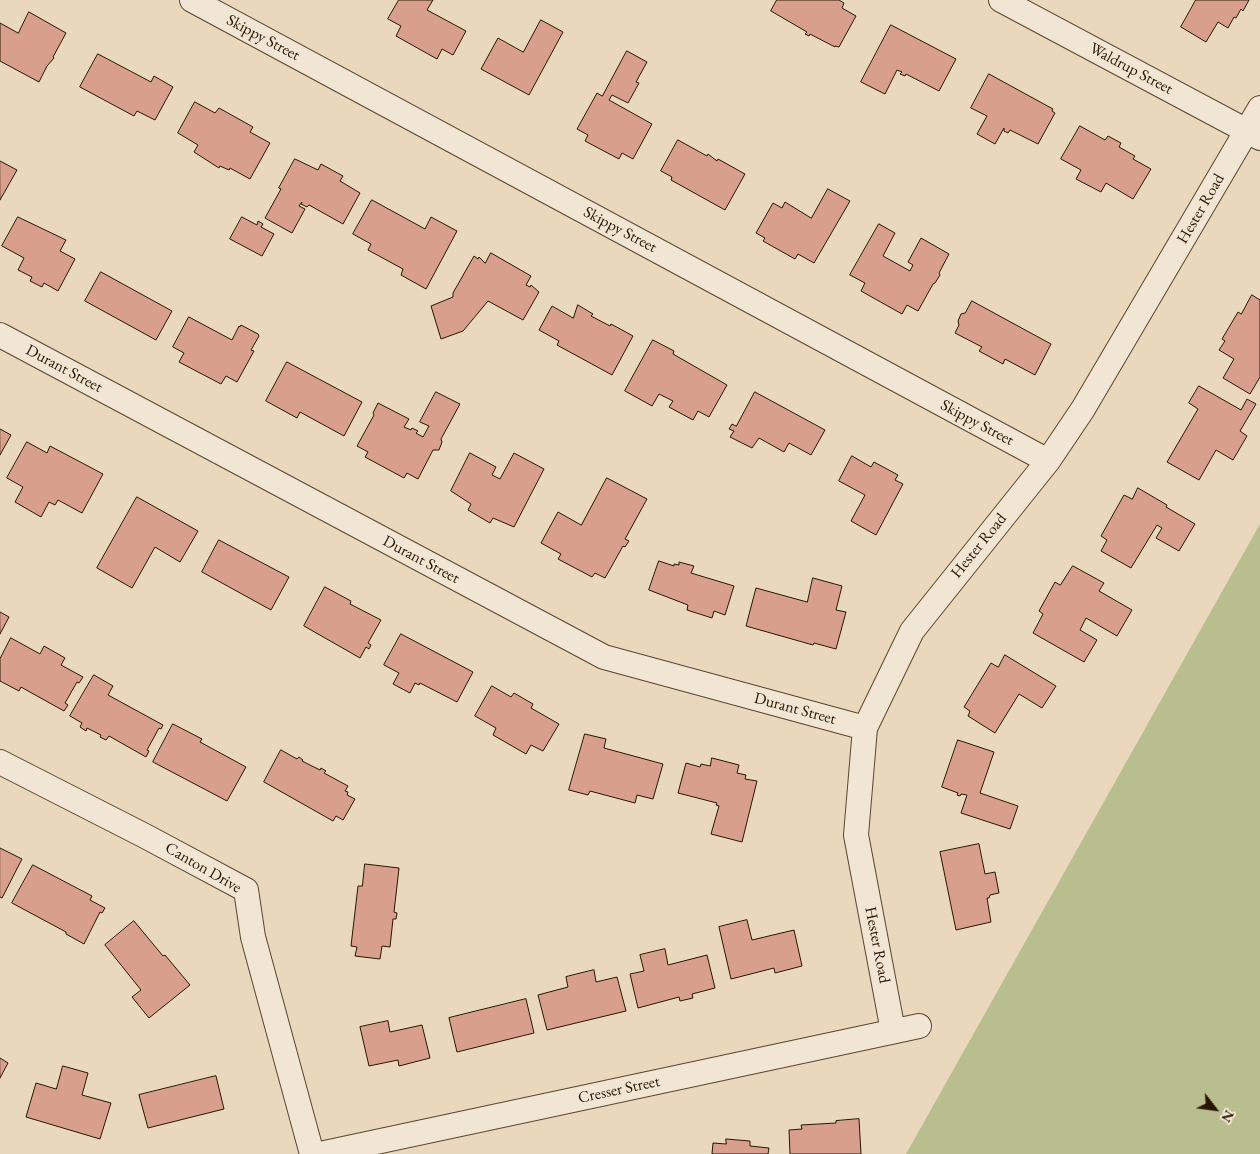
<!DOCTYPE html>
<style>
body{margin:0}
#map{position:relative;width:1260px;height:1154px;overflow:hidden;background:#e9d8bb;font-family:"EB Garamond",serif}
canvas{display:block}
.north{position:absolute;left:1190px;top:1084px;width:50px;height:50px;-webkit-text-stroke:4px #f1e6d3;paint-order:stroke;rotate:120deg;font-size:14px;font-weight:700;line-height:20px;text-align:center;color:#291600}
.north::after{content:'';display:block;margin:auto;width:18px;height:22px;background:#291600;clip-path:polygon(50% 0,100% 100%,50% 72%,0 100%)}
</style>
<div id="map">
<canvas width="1260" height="1154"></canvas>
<div class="north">N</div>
</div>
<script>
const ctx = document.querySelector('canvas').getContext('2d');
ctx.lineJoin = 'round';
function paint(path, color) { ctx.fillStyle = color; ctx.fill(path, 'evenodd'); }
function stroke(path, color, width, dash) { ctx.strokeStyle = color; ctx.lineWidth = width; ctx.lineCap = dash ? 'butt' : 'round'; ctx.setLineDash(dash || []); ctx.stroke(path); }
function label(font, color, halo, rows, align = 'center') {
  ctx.font = font + ' "EB Garamond",serif'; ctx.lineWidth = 5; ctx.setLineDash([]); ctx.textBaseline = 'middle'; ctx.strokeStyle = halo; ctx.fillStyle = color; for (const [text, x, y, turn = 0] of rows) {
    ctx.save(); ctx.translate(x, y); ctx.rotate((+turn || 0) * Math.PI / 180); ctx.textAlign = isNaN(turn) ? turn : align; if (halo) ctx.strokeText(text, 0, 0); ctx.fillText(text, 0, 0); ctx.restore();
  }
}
paint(new Path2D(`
 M1260,524v630h-354z`), '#b9be8e');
const building = new Path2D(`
 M399,0h34l-6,10 39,21 -13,24 -11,-6 -5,10 -41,-23 5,-10 -13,-7z
 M777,0h62l5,3 -2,5 14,8 -17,31 -4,-1v1l-25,-13 -1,2 -4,-2 2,-2 -36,-21z
 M1196,0h53l-6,11 -2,-2 -5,9 -2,-1 -6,11 -10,-6 -12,20 -25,-15z
 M29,12l37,21 -13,24 1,1 -7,8 -8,16 -39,-21v-38l18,10z
 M541,20l22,12 -34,63 -48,-26 17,-31 25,14z
 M891,25l65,34 -17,32 -33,-17 -1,2 -5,-2 2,-2 -5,-2 -12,24 -24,-12z
 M627,51l20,11 -11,20 3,1 -11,20 -16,-8 -3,5 43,24 -19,35 -11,-6 -3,6 -34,-18 3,-6 -11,-6 20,-36 5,3z
 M98,54l53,28 3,-6 19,11 -18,33 -18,-9 -3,5 -54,-29z
 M989,74l64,35 -1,2 3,2 -17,31 -28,-14 -2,3 -4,-2v-3l-9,16 -18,-10 10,-18 -16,-8z
 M195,102l20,11 4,-5 34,19 -3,5 20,11 -20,36 -20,-11 -1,2 -9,-4 -1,2 -25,-16 4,-7 -20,-12z
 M1080,126l25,14 3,-4 13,7 -2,4 16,9 -2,3 18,10 -18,30 -27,-16 -5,9 -25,-13 5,-9 -20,-11z
 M678,140l29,16 1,-2 9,7 1,-2 27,15 -20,36 -54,-30 1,-3 -11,-6z
 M295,159l23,11 3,-6 22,12 -3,5 20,12 -17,31 -34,-19 -2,2 -6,-3 1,-2 -3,4 6,3 -13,24 -27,-15 16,-29 -2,-1z
 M0,161l17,9 -17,30z
 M828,189l22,12 -36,62 -16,-9 -3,5 -32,-18 2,-3 -9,-5 17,-30 9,5 3,-6 26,16z
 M372,200l53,29 6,-12 26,14 -31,58 -25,-14 2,-6 -35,-19 3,-6 -18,-10z
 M18,217l48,23 -6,11 15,8 -17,32 -14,-8 -2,4 -12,-6 2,-4 -14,-7 6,-12 -22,-12z
 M242,217l15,8 1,-4 5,3 -2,3 13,7 -12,22 -32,-17z
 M879,224l16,9 -12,23 27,15 3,-6 -5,-3 13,-24 28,16 -10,19 1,2 -5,8 -2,1 -15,27 -11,-6 -5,9 -41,-23 4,-8 -15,-8z
 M491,253l40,23 -5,9 4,2 1,-2 8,7 -16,28 -35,-19 -25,30 -22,8 -10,-33 22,-9v-4l21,-37 4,3 1,-2 6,6z
 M101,272l71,39 -16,29 -71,-39z
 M1252,295l8,5v77l-10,17 -27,-16 11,-19 -15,-9 6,-9 -3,-2 16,-27 3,2z
 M972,301l79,43 -16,31 -30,-16 -2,5 -24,-13 3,-4 -27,-14 4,-8 -1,-4 3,-7 4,-1z
 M578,305l15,9 -2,2 19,10 1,-2 22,12 -21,39 -55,-30 2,-4 -20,-11 13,-24 21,12z
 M189,317l43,23 7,-14 1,1 1,-2 17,9 1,2 -8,14 3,1 -17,31 -11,-6 -5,8 -42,-22 5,-9 -11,-6z
 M653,340l21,11 -1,3 54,31 -18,32 -11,-6 -5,9 -24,-13 4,-6 -14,-7 -7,12 -27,-15z
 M287,362l75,40 -18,34 -44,-24 -3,6 -31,-17z
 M1199,386l42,24 6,-11 9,5 -16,27 7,5 -14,24 -17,-10 -17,30 -32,-18 31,-53 -9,-6z
 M436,392l24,12 -19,35 1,3 -3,8h-6l-15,29 -11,-6 -3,5 -39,-21 3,-5 -11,-6 17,-31 -1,-2 5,-10 31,16 -5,8 7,3 1,-2 6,3 -2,2 7,4 6,-11 -9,-4z
 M755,392l70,38 -14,25 -22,-12 -5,9 -25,-14 -7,10 -22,-11 4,-6 -5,-2 3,-5 4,2z
 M0,429l11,6 -11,20z
 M27,442l20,11 3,-7 53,28 -21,39 -24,-13 -3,5 -6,-3 -8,15 -26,-15 8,-15 -16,-9z
 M470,453l26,14 -4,8 8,4 14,-26 30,16 -30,58 -21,-9 -3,5 -22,-13 3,-6 -20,-13z
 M852,456l19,11 3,-5 24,13 -3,5 8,4 -27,51 -25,-14 14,-26 -26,-14z
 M607,478l40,21 -22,40 4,2 -4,6 -2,-1 -18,32 -10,-5 -3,4 -34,-18 3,-5 -20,-11 17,-31 23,13z
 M1138,488l29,17 -1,2 29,17 -16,27 -23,-13 6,-10 -5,-3 -26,43 -30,-17 6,-11 -6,-4 23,-41 8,4z
 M137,497l61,34 -18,31 -25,-15 -23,41 -35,-20z
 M219,540l70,37 -18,33 -69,-38z
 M659,561l15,5v-2l5,1v-3l15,4 -3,7 43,13 -9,29 -11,-4 -2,7 -25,-8 1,-5 -39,-15z
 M1073,566l31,17 -5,8 33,19 -15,26 -31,-18 -6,12 17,10 -13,22 -51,-29 10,-19 -4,-3 16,-29 5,3z
 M813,578l29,8 -6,24 10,2 -10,37 -22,-6 -1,2 -67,-19 10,-38 51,14z
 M325,587l26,14 -1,3 31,16 -13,23 3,2 -2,4 -3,-2 -6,11 -56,-32z
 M0,612l9,5 -9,17z
 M401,634l72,38 -16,30 -37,-19 -1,2 -4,-2 -5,10 -17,-9 6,-11 -15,-8z
 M11,638l29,16 4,-8 21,12 -4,7 22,12 -4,6 -2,-1 -12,21 3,2 -4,6 -43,-24 -2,4 -19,-10v-22z
 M1005,655l51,31 -14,22 -23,-14 -24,39 -27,-17 2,-5 -6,-4 27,-44 7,4z
 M94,675l19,11 -5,9 55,30 -2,4 -2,-1 -12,22 2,1 -3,6 -37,-21 -3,4 -6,-3 1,-2 -14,-7 -1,3 -6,-4 2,-4 -12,-7z
 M492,686l19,11 3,-4 19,11 -2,4 28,16 -16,27 -12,-6 -5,9 -33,-19 3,-7 -21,-12z
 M173,724l29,15 -2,3 46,25 -19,34 -74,-39z
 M585,734l21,5 -2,9 59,16 -10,35 -16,-4 -2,8 -45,-12 -2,4 -19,-5z
 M958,740l36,12 -14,41 38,13 -8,23 -49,-16 6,-18 -6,-1 -1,2 -3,-1 1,-2 -16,-6z
 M281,750l16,9 2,-2 4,3 -1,1 18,9 1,-2 5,3 -2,2 24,13 -3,5 3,1 -1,3 8,4 -12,21 -7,-4 -3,5 -69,-39z
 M712,758l27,7 -2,8 9,2 -1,4 12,2 -15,61 -31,-8 8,-28 -3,-1 1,-2 -39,-10 8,-30 14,4 1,-3 9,2z
 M979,844l6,30 10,-2 4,21 -9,2 -1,3h-2l4,24 -35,8 -16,-78z
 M0,848l22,11 -20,39 -2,-1z
 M365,864l34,4 -5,44 3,1 -1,6h-3l-3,28 -8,-1 -2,13 -25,-3 2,-9 -6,-1 7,-60h4z
 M33,865l59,31 -2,4 15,8 -3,5 -2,-1 -16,32 -18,-10v-2l-54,-29z
 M747,920l5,20 42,-10 8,36 -27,7 -1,-5 -43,11 -12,-52z
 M134,921l29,35 2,-1 25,30 -41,33 -17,-21 9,-7 -36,-45z
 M665,949l3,16 39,-10 8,33 -23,6 1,4 -13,3 -1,-4 -41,11 -8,-34 14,-3 -4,-16z
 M594,970l2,12 21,-5 9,34 -79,19 -9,-35 30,-8 -2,-10z
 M526,999l8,34 -77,19 -8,-34z
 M388,1021l2,11 32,-7 8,33 -31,8 -1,-6 -29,6 -9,-39z
 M0,1058l8,5 -8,15z
 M63,1066l25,7 -6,22 29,8 -11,36 -74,-22 10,-34 20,6z
 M216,1076l8,33 -76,19 -9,-33z
 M859,1119l2,35h-71l-1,-24 13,-1 -1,-4 35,-2v-2z
 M726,1139l24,2v5l19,2 -1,6h-56l1,-11 13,1z`);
paint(building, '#d8a08c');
stroke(building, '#291600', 1);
const minor = new Path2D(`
 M192,0l856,461
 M1001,0l259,138
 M0,335l604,322 261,71
 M0,762l145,74 101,54 7,47 59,217
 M893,1031l-37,-196 9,-107 47,-97 136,-170 35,-52 177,-301
 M320,1154l599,-128`);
stroke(minor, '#59462f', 26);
stroke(minor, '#f1e6d3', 24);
label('16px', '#291600', '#f1e6d3', [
 ["Skippy Street",263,38,28],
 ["Waldrup Street",1131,69,28],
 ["Hester Road",1201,209,-60],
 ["Skippy Street",620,230,28],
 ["Durant Street",64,369,28],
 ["Skippy Street",977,423,28],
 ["Hester Road",979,546,-51],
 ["Durant Street",421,560,28],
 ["Durant Street",795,709,15],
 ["Canton Drive",203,868,30],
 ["Hester Road",877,945,79],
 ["Cresser Street",619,1090,-12]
]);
</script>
